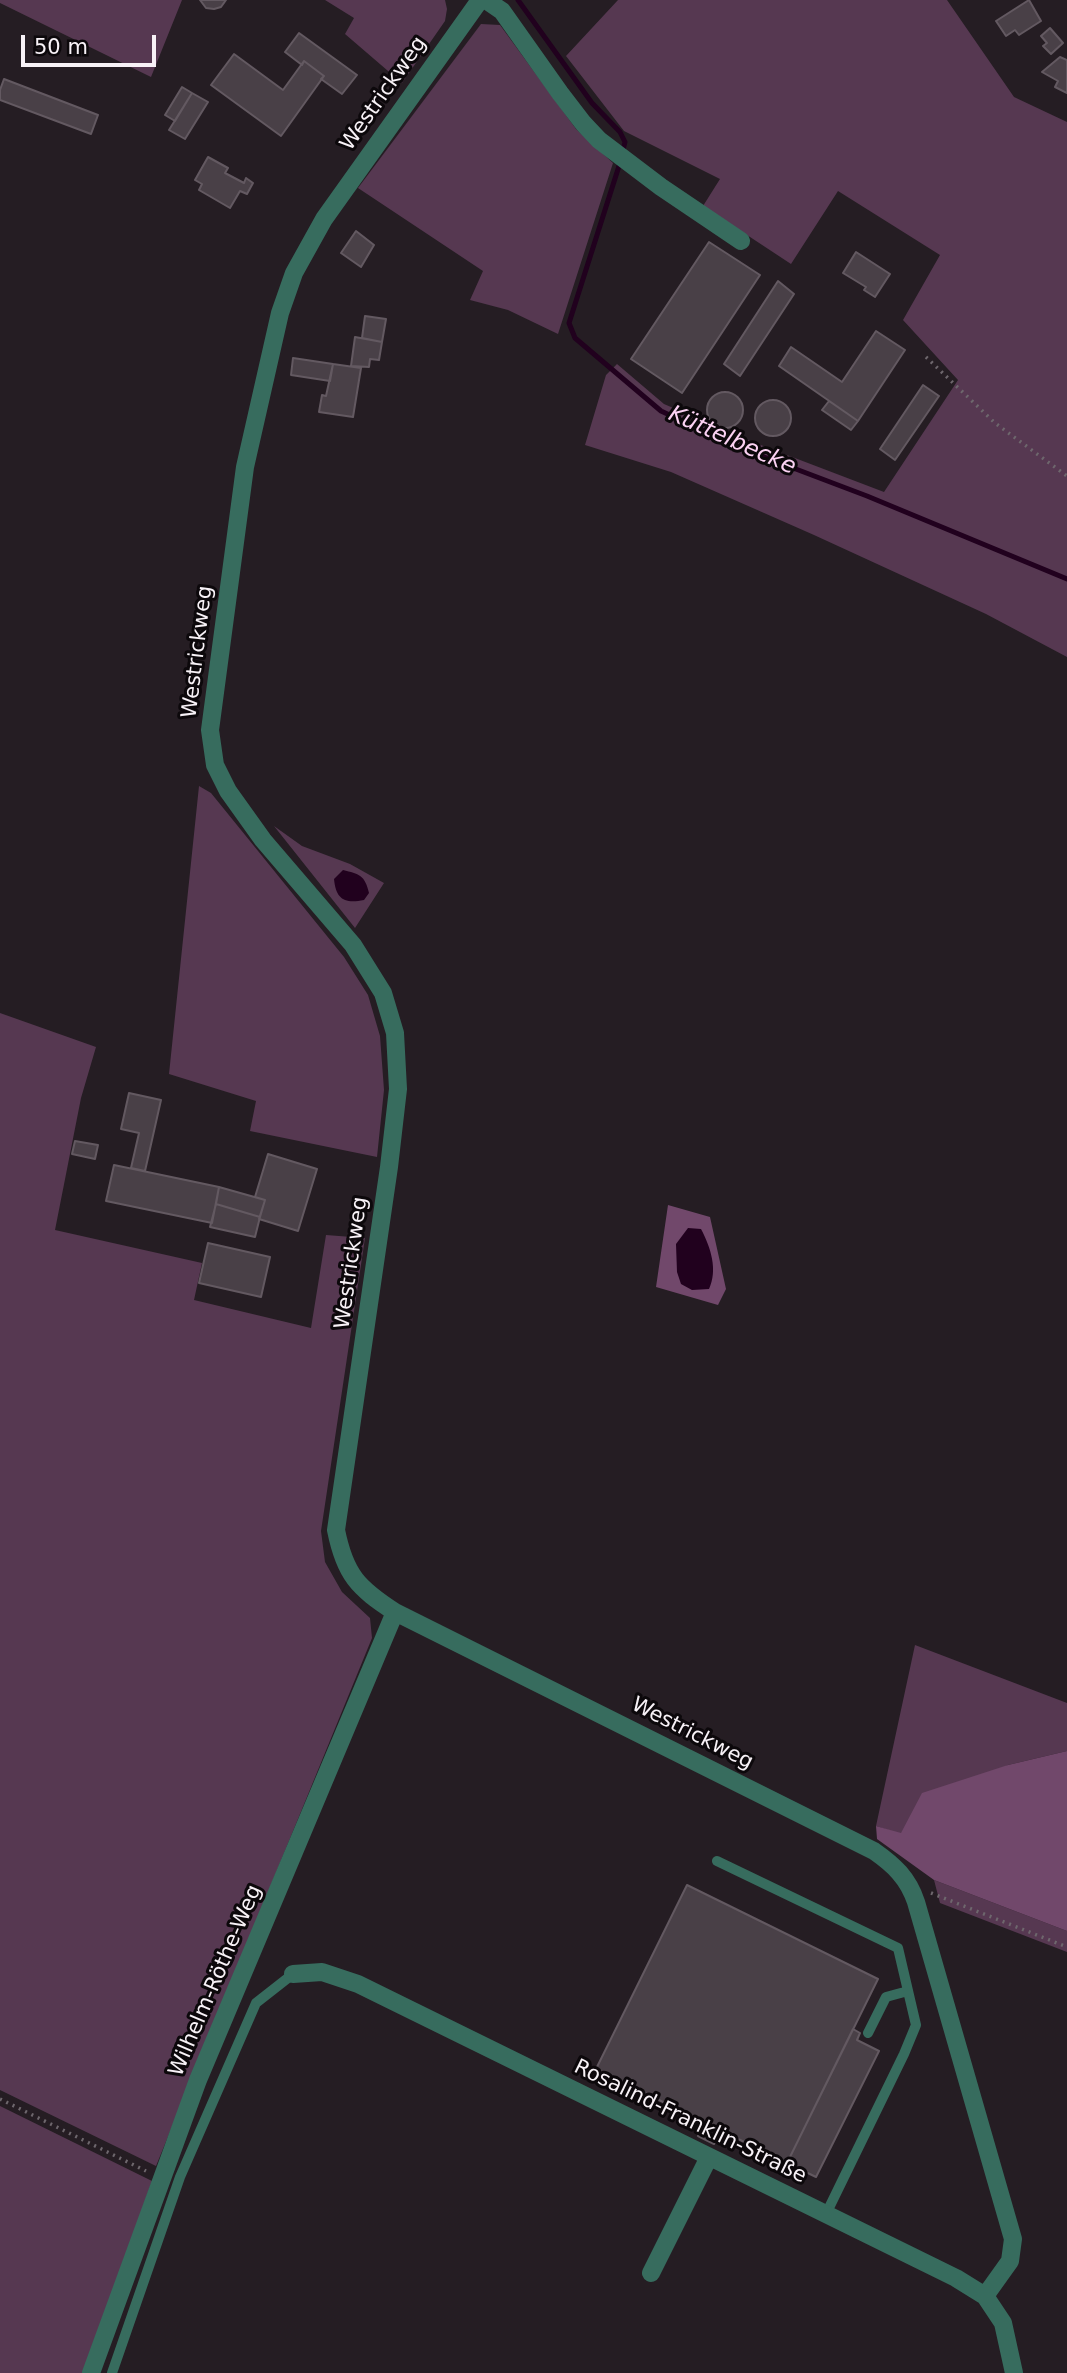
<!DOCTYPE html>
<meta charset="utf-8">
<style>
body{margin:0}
#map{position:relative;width:1067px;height:2373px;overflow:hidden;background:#251d23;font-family:"DejaVu Sans",sans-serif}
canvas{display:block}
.scale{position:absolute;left:21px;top:35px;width:135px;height:32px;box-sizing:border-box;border:4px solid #f8f2f7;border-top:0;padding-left:9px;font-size:21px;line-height:24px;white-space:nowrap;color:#f8f2f7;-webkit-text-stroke:5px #0c080b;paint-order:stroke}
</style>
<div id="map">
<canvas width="1067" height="2373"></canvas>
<div class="scale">50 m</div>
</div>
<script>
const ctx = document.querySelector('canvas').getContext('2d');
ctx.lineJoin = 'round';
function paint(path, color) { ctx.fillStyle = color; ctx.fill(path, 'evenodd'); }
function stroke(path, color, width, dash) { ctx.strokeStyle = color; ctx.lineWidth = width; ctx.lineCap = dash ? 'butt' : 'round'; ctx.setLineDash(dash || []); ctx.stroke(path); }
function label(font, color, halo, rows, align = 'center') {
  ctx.font = font + ' "DejaVu Sans",sans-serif'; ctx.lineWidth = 6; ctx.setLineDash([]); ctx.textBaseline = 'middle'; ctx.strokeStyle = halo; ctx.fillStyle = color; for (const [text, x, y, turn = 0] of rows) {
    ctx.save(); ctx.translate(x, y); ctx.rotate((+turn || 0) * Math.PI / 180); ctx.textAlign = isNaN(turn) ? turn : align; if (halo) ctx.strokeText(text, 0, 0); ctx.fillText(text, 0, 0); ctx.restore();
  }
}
paint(new Path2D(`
 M0,0h182l-31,77 -151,-74z
 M325,0h120l2,9 -2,12 -43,62 -57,-49 9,-16z
 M618,0h329l67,97 53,25v535l-81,-43 -172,-79 -143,-63 -86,-27 21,-70 11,-11 47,40 81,35 139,53 74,-112 -55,-60 37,-65 -102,-64 -47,73 -88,-58 17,-27 -96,-48 -58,-75z
 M481,24l19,1 76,104 37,34 -55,171 -50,-24 -38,-10 13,-29 -125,-83z
 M199,786l12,7 133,164 24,38 12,41 4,54 -7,67 -127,-26 6,-30 -87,-27z
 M274,826l28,20 48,18 34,19 -29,45z
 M0,1013l96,34 -15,51 -26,132 147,33 -8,37 117,28 15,-93 39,3 -44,293 4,31 17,30 28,26 2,20 -216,528 -156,-76z
 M915,1645l152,58v48l-59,14 -108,69 -24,-8z
 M934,1880l133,51v21l-127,-49z
 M0,2106l152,75 -68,192h-84z`), '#563851');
paint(new Path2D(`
 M668,1205l42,12 16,72 -8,16 -62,-18z
 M1067,1751v180l-133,-51 -57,-41 -1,-13 25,7 21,-40 86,-28z`), '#71486b');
paint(new Path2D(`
 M343,870c16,4 22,5 26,23l-5,7c-20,4 -28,-1 -30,-21z
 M688,1228l13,1c10,19 17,41 8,60l-17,1 -11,-6 -4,-12 -1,-28z`), '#21011e');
stroke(new Path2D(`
 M518,0l74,103 28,29 5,10 -6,24 -50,157 6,15 86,73 82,38 124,47 200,83`), '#21011e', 5);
const building = new Path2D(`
 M200,0h26l-5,7 -7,2 -8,-1z
 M1029,0l12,21 -22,14 -4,-5 -9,6 -10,-15z
 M1050,28l13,15 -12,11 -8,-8 4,-3 -6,-7z
 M299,33l58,42 -15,19 -21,-15 3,-3 -20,-15 -2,4 -17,-13z
 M234,54l49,36 21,-29 20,15 -43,60 -70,-51z
 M1060,57l7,3v33l-12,-6 3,-6 -16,-9z
 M4,79l94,36 -7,19 -91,-34v-10z
 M182,87l10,6 -17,28 -10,-6z
 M192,93l16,9 -23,37 -16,-9z
 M208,157l20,11 -3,5 19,10 2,-5 7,5 -6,11 -7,-3 -10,17 -31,-18 3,-6 -7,-4z
 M356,231l18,14 -13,22 -20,-14z
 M709,242l51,33 -78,118 -51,-34z
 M856,252l34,22 -15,23 -11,-7 2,-3 -23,-14z
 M778,281l16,13 -54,82 -16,-12z
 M365,316l21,3 -4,23 -20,-4z
 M876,331l29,19 -47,71 -79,-55 12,-19 51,35z
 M355,337l27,5 -3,18 -9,-1 -1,8 -18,-1z
 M293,358l40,6 -3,17 -39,-6z
 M333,364l28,4 -8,49 -34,-5 3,-17 4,1z
 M923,385l16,11 -44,64 -15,-11z
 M707 410a18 18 0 1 1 36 0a18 18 0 1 1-36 0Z
 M755 418a18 18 0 1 1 36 0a18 18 0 1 1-36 0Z
 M829,401l29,20 -7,9 -29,-20z
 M129,1093l32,7 -16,71 -14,-3 8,-35 -18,-4z
 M75,1141l23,4 -3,14 -23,-5z
 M268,1154l49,15 -19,62 -39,-12 6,-19 -10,-3z
 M114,1165l105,22 -7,36 -106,-22z
 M219,1187l46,13 -5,17 -44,-13z
 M216,1204l44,13 -5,20 -45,-10z
 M208,1243l62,14 -9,40 -62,-14z
 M687,1885l191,94 -91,184 -191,-94z
 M853,2029l7,4 -3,7 22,11 -63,126 -29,-14z
 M701,2129l16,8 -3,7 -16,-8z`);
paint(building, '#494047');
stroke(building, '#635961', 2);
stroke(new Path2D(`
 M926,357l69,66 72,53
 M931,1893l136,54
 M0,2099l146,72`), '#6e676d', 3.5, [2, 5]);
stroke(new Path2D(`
 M717,1861l181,87 18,77 -12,29 -78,160
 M868,2033l18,-36 22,-6
 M112,2373l68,-196 76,-174 37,-29`), '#376c5e', 10);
stroke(new Path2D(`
 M480,0l-156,219 -30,54 -14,40 -35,154 -35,263 5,35 13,26 35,49 90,105 30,48 12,40 3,56 -9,78 -53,363c9,45 22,58 59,82l479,239c20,14 34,27 42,51l97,337 -3,22 -25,35
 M486,0l16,11 58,82 23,30 16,17 62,47 80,54
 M293,1974l29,-2 36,12 598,294 29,18 18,27 11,50
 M651,2273l58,-116
 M91,2373l107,-293 197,-468`), '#376c5e', 18);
label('21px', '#f8f2f7', '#0c080b', [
 ["Westrickweg",384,94,-55],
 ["Westrickweg",198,652,-83],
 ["Westrickweg",352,1263,-82],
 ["Westrickweg",692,1734,27],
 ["Wilhelm-Röthe-Weg",216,1981,-67],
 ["Rosalind-Franklin-Straße",690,2122,26]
]);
label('italic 23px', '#fbd2f3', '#0c080b', [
 ["Küttelbecke",732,441,24]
]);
</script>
